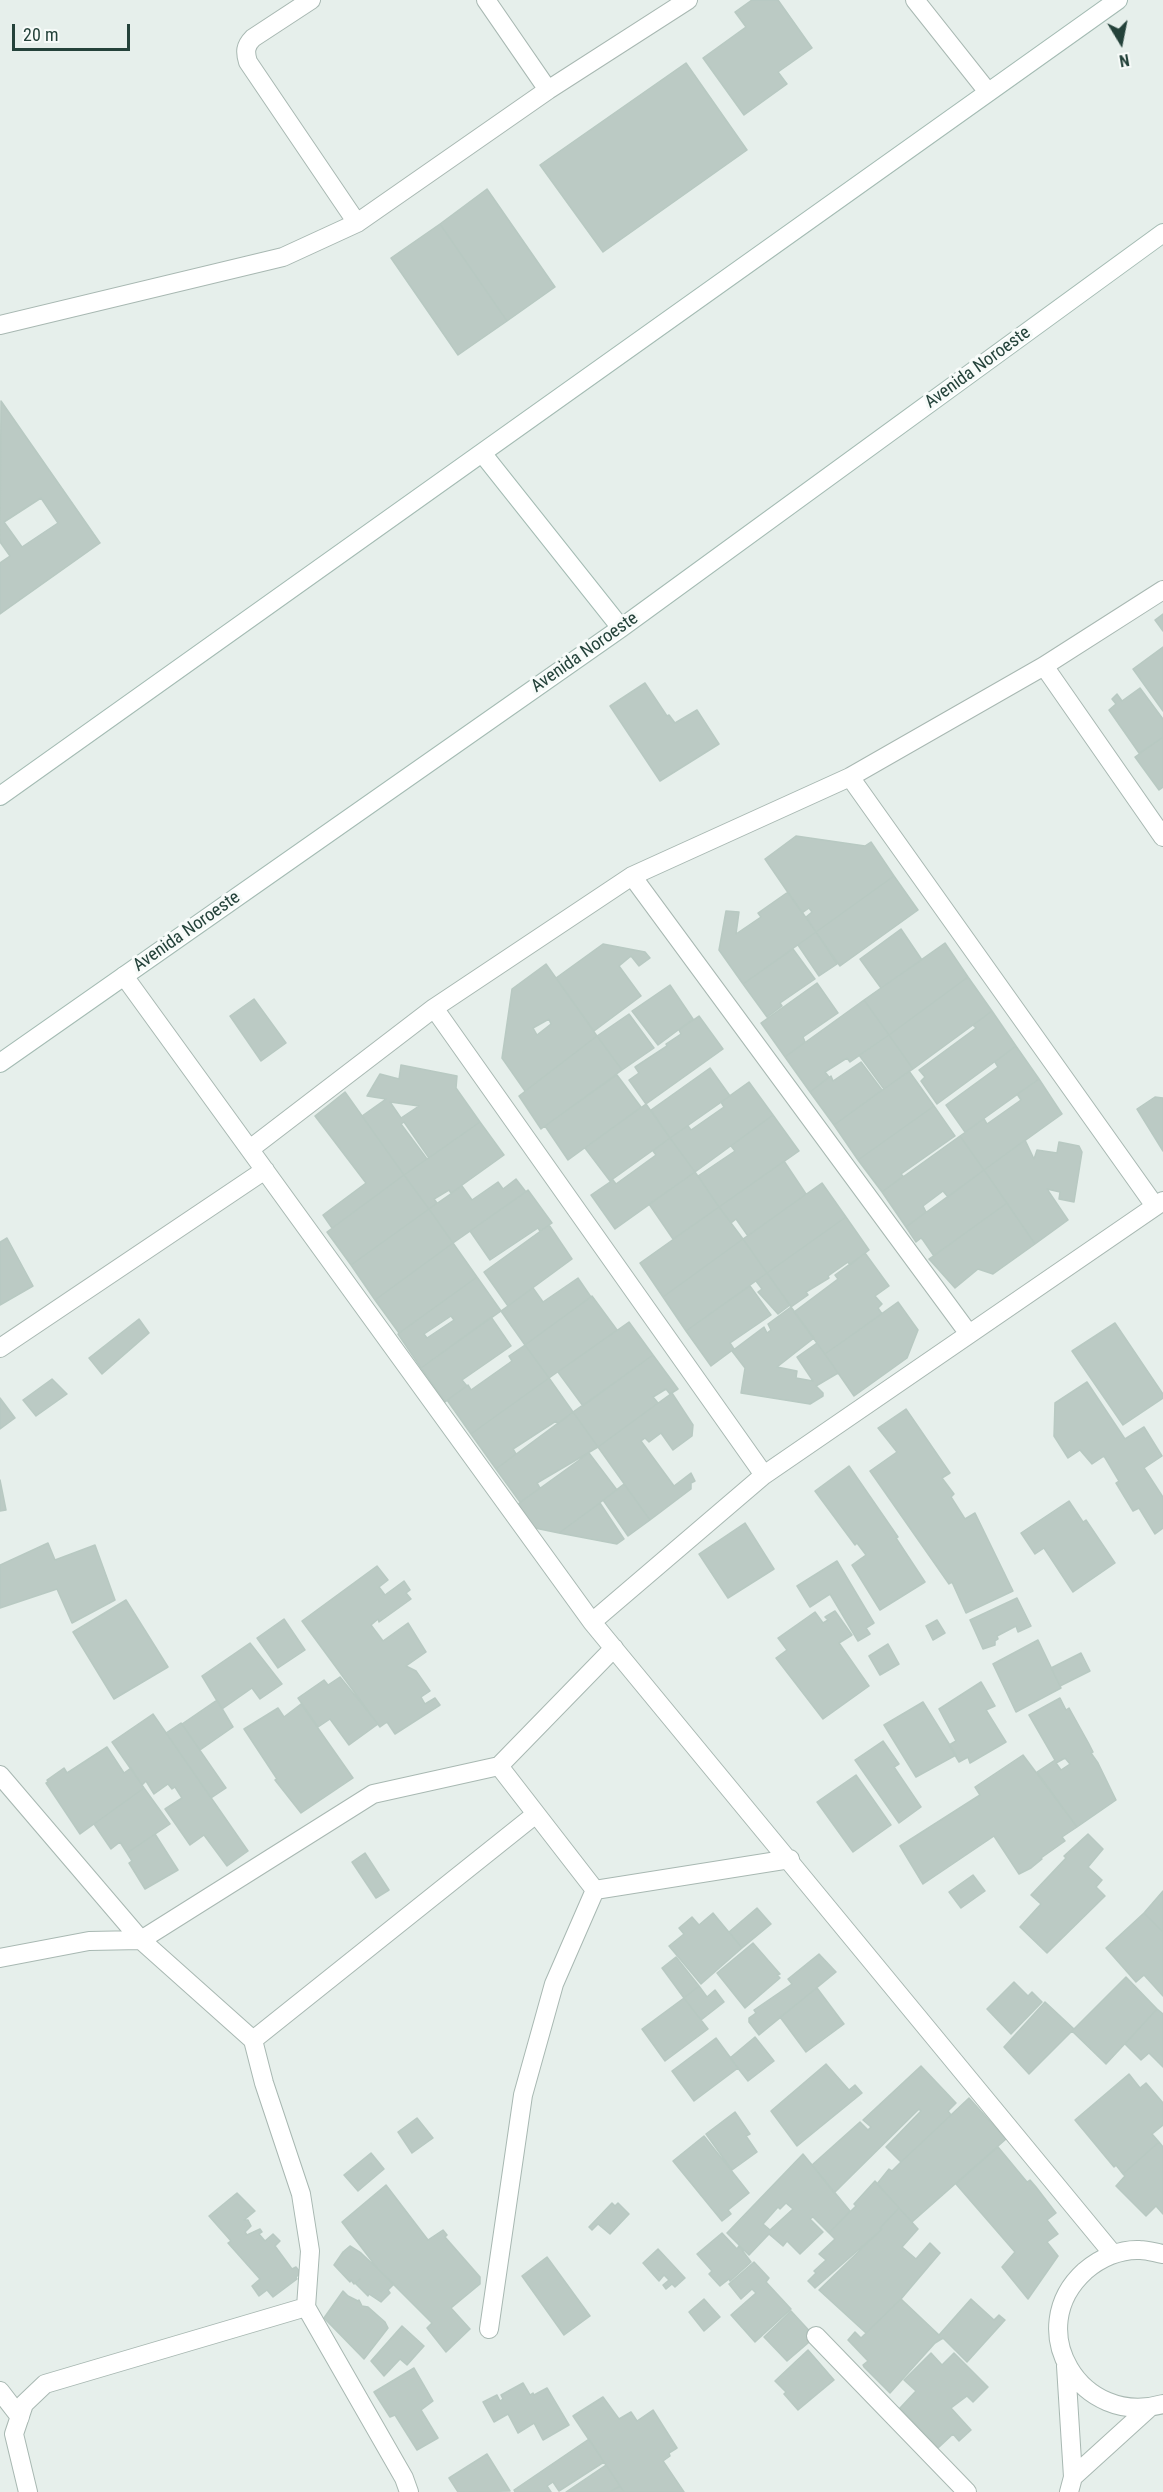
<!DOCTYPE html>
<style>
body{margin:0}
#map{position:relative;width:1163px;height:2492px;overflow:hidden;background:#e6efeb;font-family:"Roboto Condensed",sans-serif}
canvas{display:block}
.north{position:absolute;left:1091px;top:12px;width:60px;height:60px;-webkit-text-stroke:4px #f7fbf9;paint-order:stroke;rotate:170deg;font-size:16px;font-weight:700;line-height:24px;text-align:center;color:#24423a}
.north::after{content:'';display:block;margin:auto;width:21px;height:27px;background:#24423a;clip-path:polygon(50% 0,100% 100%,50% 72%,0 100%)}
.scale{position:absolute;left:12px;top:24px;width:118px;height:27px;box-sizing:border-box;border:3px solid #24423a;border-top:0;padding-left:8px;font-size:18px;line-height:21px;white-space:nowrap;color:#24423a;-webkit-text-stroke:4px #f7fbf9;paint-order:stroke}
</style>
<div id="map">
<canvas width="1163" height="2492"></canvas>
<div class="north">N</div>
<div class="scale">20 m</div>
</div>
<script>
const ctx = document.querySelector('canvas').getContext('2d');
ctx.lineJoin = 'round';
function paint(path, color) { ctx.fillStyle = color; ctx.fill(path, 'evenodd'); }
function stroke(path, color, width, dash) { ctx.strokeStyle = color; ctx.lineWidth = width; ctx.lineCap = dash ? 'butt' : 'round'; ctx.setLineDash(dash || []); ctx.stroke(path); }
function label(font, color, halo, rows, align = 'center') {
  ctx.font = font + ' "Roboto Condensed",sans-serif'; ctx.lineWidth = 6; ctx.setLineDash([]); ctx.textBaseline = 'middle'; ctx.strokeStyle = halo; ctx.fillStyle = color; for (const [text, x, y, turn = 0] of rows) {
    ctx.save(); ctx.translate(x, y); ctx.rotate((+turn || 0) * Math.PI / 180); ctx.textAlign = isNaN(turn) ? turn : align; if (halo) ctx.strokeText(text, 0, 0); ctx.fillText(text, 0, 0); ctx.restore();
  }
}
const building = new Path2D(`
 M752,0h26l34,48 -34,24 9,12 -43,31 -41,-57 43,-31 -11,-15z
 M686,63l61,87 -144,102 -63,-87z
 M487,189l68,98 -48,34 -67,-97z
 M440,224l67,97 -49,34 -67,-97z
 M1,401l99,142 -100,71v-51l10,-7 -10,-14zM41,498l17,25 -36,24 -18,-25z
 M1163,614v17l-8,-11z
 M1163,647v64l-30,-42z
 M645,683l22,33 2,-1 6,8 22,-13 22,34 -59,37 -50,-75z
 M1140,688l23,31v18l-24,16 -30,-43 7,-6 -4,-5 5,-5 5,7z
 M1163,737v50l-4,3 -24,-33z
 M796,836l69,10 6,-4 23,34 -78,56 -10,-15 6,-5 -3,-4 -7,5 -37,-54z
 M894,876l24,34 -78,56 -24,-34z
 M788,892l28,40 -73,52 -24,-34 7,-39 13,1 -3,22 25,-17 -3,-4z
 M901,929l21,31 -41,28 -21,-29z
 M816,932l21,32 -18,12 -21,-31z
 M945,943l23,34 -79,58 -25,-35z
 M603,944l42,8 5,6 -11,8 -8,-10 -12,10 22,30 -47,35 -38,-53z
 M793,949l22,30 -35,24 2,3 -15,11 -24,-33z
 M546,964l51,72 -72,55 -23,-33 10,-69zM549,1019l2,5 -14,11 -4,-7z
 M968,977l24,34 -79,58 -24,-34z
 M817,983l21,30 -35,24 2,5 -20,15 -24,-34z
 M670,985l23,34 -35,26 -26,-34z
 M254,999l32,44 -25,18 -31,-45z
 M864,1000l25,35 -39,27 -3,-4 -22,14 4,5 -19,15 -25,-35z
 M992,1011l24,35 -79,58 -16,-23 4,-4 -6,-7 57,-42 -3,-3z
 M629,1014l25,34 -32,22 -25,-34z
 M699,1016l24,33 -77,55 -17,-24 10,-7 -4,-6 32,-21 -1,-2 15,-10 -2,-4z
 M889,1035l24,34 -29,20 -25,-34z
 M597,1036l25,34 -81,59 -22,-33z
 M1016,1046l23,33 -74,53 -19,-27 52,-38 -3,-5z
 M861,1062l21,28 -48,35 -24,-33 21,-16 2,5z
 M401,1065l56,11 -1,12 24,34 -51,36 -25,-36 -3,2 26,35 -23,16 -42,-59 24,-17 -19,-3 13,-22 19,5zM390,1102l29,4 -18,12z
 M710,1068l20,28 -60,42 -19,-28z
 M909,1071l25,35 -76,54 -24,-35z
 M617,1075l24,32 -73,53 -23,-34z
 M1039,1079l23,35 -78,56 -24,-34 24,-17 3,5 34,-24 -4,-6z
 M749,1082l24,33 -78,57 -25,-34 18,-12 3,4 33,-23 -3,-5z
 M345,1092l59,83 -72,53 -9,-13 43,-32 -51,-67z
 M1155,1097l8,1v53l-26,-42z
 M646,1104l24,34 -60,43 -25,-33z
 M934,1106l21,30 -54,38 2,2 -21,16 -24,-32z
 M773,1115l26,36 -80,56 -21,-31 37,-25 -4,-5z
 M480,1122l24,33 -53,38 -2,-3 -15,9 3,4 -8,6 -25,-34z
 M960,1136l24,34 -36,27 -5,-6 -20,15 3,6 -20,15 -24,-35z
 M670,1138l25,34 -80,57 -24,-34 22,-15 3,4 40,-29 -3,-4z
 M1025,1140l9,19 3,-9 20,3 2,-11 20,4 3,6 -8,50 -15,-3 1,-7 -13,-3 21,31 -33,24 -51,-74z
 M784,1161l22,33 -58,42 -12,-17 -5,4 -12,-16z
 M984,1170l23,33 -73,53 -11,-16 -2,-2 -5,4 -10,-15z
 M695,1172l24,35 -46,32 -24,-35z
 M404,1175l25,34 -78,56 -24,-33z
 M516,1179l10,13 -73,51 -24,-34 33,-23 10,14 26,-18 5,7z
 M822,1183l24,34 -79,56 -24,-34z
 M528,1190l24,33 -12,8 -2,-3 -48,32 -20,-29z
 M1007,1203l28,41 -42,30 -15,-5 -23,19 -26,-29z
 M719,1207l24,32 -80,58 -23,-34z
 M429,1209l24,34 -78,57 -24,-35z
 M846,1217l23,33 -19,15 -2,-3 -20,14 1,2 -23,14 2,3 -17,12 -24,-34z
 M549,1225l23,34 -64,47 -24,-34z
 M7,1238l26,48 -33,19v-63z
 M743,1239l24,34 -81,58 -23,-34z
 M453,1243l24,34 -78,56 -24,-33z
 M865,1253l24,33 -14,10 7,8 -4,4 4,6 -57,40 -31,-42 44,-33 -3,-4z
 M767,1273l23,32 -12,9 -20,-22 4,-3 -6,-8z
 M477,1277l24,34 -80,57 -23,-34zM451,1316l3,4 -27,18 -3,-4z
 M578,1278l13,19 -66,48 -24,-34 32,-23 10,14z
 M750,1286l21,29 -41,28 4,6 -23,17 -25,-35z
 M592,1296l25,34 -68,48 -24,-33z
 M898,1302l20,28 -11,28 -53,38 -29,-42z
 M791,1307l23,31 -37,29 20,4 -1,7 17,3 -16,-24 20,-14 21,30 -22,13 7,7v3l-13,8 -69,-11 4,-25 -13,-17 32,-24 3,6 4,-3 -3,-6z
 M491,1317l20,29 -49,34 5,6 -22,16 -24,-34z
 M139,1319l10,14 -47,41 -13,-16z
 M629,1322l24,33 -70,51 -25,-34z
 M1115,1323l48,71v4l-40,27 -51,-74z
 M525,1345l24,33 -78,56 -24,-34 21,-15 3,5 41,-29 -3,-5z
 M653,1355l25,34 -8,5 -4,-5 -13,8 5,6 -60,44 -25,-35z
 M549,1378l24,34 -15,12 -2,-3 -43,28 3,5 -20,15 -25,-35z
 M52,1379l15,15 -31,22 -13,-16z
 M1087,1382l38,57 19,-12 18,29 -18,12 19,29v31l-8,6 -16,-26 -6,3 -17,-28 3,-2 -15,-25 -12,8 -12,-14 -12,8 -14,-22 1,-33z
 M672,1393l21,32 -1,11 -19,14 -12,-17 -12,9 -4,-4 -4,3 33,45 17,-13 4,8 -4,2v6l-41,31 -52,-73z
 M0,1398l15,20 -15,11z
 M906,1409l44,64 -8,5 12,16 -3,3 14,22 10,-6 38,78 -47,22 -14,-31 -3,2 -79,-113 27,-19 -19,-24z
 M573,1412l25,35 -61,36 3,5 -20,14 -24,-33z
 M589,1453l28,37 -58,43 -29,-6 -16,-20z
 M849,1466l49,71 -2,1 29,44 -45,28 -28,-45 14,-10 -9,-12 -2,2 -40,-54z
 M0,1480l6,30 -6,1z
 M624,1484l26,36 -22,16 -25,-36z
 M1069,1501l14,21 3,-2 29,43 -42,29 -29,-44 -9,6 -14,-21z
 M600,1503l24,36 -7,5 -58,-11z
 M745,1523l29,46 -46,29 -29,-44z
 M48,1543l7,17 40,-15 20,55 -43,23 -15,-34 -57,19v-43z
 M837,1561l37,62 -8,5 4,6 -12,7 -28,-47 -20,13 -13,-21z
 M377,1566l11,14 -9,7 6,8 19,-14 6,9 -4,3 5,6 -32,23 -1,-3 -7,6 12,16 25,-18 18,29 -20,14 10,5 14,20 -9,6 4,7 10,-6 5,7 -45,29 -8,-12 -7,5 -78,-106z
 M1017,1598l14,28 -13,6 -2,-6 -19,10 1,3 -3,2v4l-12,4 -13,-29z
 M126,1600l42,67 -54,32 -41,-67z
 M835,1611l17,24 -13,8 30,43 -46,33 -47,-61 11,-8 -9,-12 37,-26 8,11 5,-3 -3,-3z
 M284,1619l21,31 -27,18 -21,-30z
 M937,1620l8,13 -12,7 -7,-14z
 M1038,1640l23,48 -45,24 -23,-48z
 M250,1643l32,41 -22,15 -8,-11 -30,21 -20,-33z
 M888,1644l11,20 -19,11 -11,-19z
 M1081,1653l9,18 -30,15 -9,-18z
 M340,1677l38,47 -29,21 -19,-26 -12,8 -20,-29 26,-18 4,5z
 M981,1682l14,24 -9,4 20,32 -36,21 -2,-6 -9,5 -10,-17 7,-4 -17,-32z
 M1060,1698l6,12 3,-2 20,36 4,8 -2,1 7,10 18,37 -39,27 -40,-55 18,-12 -26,-45zM1065,1758l5,6 -9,6 -5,-7z
 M217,1700l16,27 -33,23 -18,-26z
 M923,1702l33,53 -40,22 -32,-52z
 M301,1704l52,74 -52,35 -26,-33 2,-1 -33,-50 34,-21 6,9z
 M153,1714l95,137 -21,15 -23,-31 -14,10 -25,-36 17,-11 -7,-11 -3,2 -4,-5 -14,10 -8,-13 -4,4 -30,-43z
 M181,1723l45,65 -15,10 -45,-65z
 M883,1741l16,23 -5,3 27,40 -22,16 -44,-63z
 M107,1747l17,26 7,-5 13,20 -64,46 -34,-51 2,-1 -1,-2 17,-12 3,5z
 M1023,1755l54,72 -15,10 3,4 -24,17 1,1 -11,9 -12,6 -25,-38 -71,48 -23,-38 80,-51 -5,-8z
 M856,1775l35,50 -38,27 -36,-50z
 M144,1788l26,36 -43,29 -7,-11 -9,7 -17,-25z
 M155,1834l23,36 -33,19 -16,-26 3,-2 -5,-8z
 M1088,1834l15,15 -15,18 14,13 -6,7 9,9 -58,57 -27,-26 21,-23 -10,-9 35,-37 -2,-2z
 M365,1853l24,37 -13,8 -24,-36z
 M973,1875l12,16 -24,17 -12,-16z
 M1163,1891v41l-19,-19z
 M757,1908l14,16 -29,24 -13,-16z
 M713,1913l29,35 -41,36 -32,-38 15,-12 -5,-6 13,-11 7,8z
 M1144,1913l19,19v64l-19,-21 -8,7 -30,-34z
 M753,1943l27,31 -3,1 3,3 -35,30 -28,-35z
 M819,1954l17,18 -77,63 -10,-13v-4l7,-5 -2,-3 38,-26 -4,-5z
 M676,1957l23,29 -15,12 -22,-30z
 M1126,1977l31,32 -51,55 -34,-33z
 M1014,1982l14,14 4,-4 10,10 -31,32 -24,-25z
 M699,1986l8,11 8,-7 9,12 -23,18 -17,-22z
 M817,1988l27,36 -38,28 -26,-35z
 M684,1998l24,31 -43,32 -23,-32z
 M1045,2002l29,27 -45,45 -25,-27z
 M1157,2009l6,5v53l-14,-14 -8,7 -16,-16z
 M755,2037l19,24 -26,20 -18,-23z
 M716,2038l22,30 -44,33 -22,-30z
 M826,2064l23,26 6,-5 7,8 -65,53 -26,-35z
 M921,2066l35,37 -8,8 3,4 -50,47 -15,-15 35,-36 -2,-2 -85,84 -22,-28 48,-43 8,8 3,-3 -8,-7z
 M1129,2074l11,14 6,-5 17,20v22l-11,9 7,8 -36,32 -7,-9 -2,2 -39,-47z
 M969,2098l37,41 -94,83 -35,-38 12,-15 3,2 9,-9z
 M735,2112l15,22 -4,2 11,16 -25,18 -26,-36z
 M417,2118l16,20 -21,15 -14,-21z
 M704,2136l45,57 -21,17 3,4 -9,7 -49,-60z
 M1159,2142l4,5v67l-7,-8 -10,10 -30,-30 9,-10 -2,-2z
 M998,2147l29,35 3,-2 6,7 20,26 -9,7 11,14 -11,8 11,14 -30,43 -26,-32 13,-15 -59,-68z
 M371,2153l13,16 -26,22 -14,-16z
 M803,2154l47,57 -21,22 -16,-16 -3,2 13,13 -23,22 -13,-13 -4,5 -14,-12 -20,21 -22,-22zM786,2203l7,6 -23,21 -7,-6 15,-17 2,2z
 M875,2181l24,27 -19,20 2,1 -67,59 -7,-7 8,-8 -2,-2 12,-11 -7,-6 16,-15 -6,-6 27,-27 -2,-2z
 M386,2185l42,55 15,-10 4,5 -2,2 35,40v7l-29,24 19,21 -24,23 -19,-24 5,-5 -54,-54 -36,-47z
 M237,2193l18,18 -11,9h4l3,6 -6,6 2,3 13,-6 2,3 -3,2 6,7 8,-7 7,7 -5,5 17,23 4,-2 5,6 -5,4 1,2 -24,18 -6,-7 -8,6 -7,-10 8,-7 -32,-36 3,-2 -22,-25z
 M612,2203l3,3 3,-3 11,11 -19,20 -12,-10 -6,6 -3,-3z
 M899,2208l19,21 -16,18 14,12 14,-16 10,10 -39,46 -35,34 -47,-43 63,-61 -2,-1z
 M722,2233l15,16 2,-3 12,16 -21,19 -1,-2 -9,7 -11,-12 3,-3 -15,-17z
 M350,2246l11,7 33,31 -6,6 2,3 -9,9 -12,-8 -1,2 -13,-13 5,-4 -6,5 -3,-4 -1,2 -16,-17 9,-13z
 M658,2249l27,29 -10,9 -3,-3 -6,5 -3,-4 6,-5 -5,-5 -5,6 -16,-18z
 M547,2257l43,59 -26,19 -42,-59z
 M754,2262l15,16 -3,4 25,27 -36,33 -24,-27 25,-22 -4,-4 -11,10 -12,-15z
 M343,2291l5,5 10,5 1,-1 3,6 6,1 17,15 3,6 -24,31 -40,-41z
 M704,2299l16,18 -16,14 -15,-19z
 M901,2299l38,36 32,-36 23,21 5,-5 6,5 -38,42 -24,-24 -8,5 -45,50 -26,-26 -1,-2 5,-4 -20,-21 7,-8 6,6z
 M791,2311l24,26 -28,24 -23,-24z
 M402,2326l22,20 -17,19 -7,-6 -16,17 -13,-15z
 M808,2350l26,30 -36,30 -14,-16 2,-2 -11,-11z
 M931,2353l11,12 12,-12 34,34 -15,15 -6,-6 -16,12 20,22 -12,11 -6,-7 -15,14 -38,-40 16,-17 -12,-11z
 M414,2368l19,33 -12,9 17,28 -21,12 -22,-35 -5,2 -16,-25z
 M523,2383l7,12 3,-2 1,2 13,-7 22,37 -26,15 -9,-17 -16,10 -10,-19 -14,8 -11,-20 14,-7 3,6 3,-2 -2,-4z
 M603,2397l16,22 12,-7 6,9 16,-11 24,38 -8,5 1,3 -7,5 21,31h-60l-51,-76z
 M589,2439l15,23 -45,29 -6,-9 -6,4 4,6h-36l-1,-2z
 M487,2454l23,37 -52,1 -9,-14z
 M606,2465l14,21 -10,6h-44z
 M620,2486l4,6h-14z`);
paint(building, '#bbcac4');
stroke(building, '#b8c9c2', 1.5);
const lane = new Path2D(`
 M311,0l-58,38c-8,8 -8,14 -5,24l109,161
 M486,0l62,90
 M0,325l283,-68 74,-34 191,-133 140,-90`);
const street = new Path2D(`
 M915,0l73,92
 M1044,666l119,171
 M850,777l305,429
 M632,876l337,458
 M124,976l468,646 521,632
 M434,1008l330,467
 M250,1149l184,-141 198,-132 218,-99 194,-111 119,-76
 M0,1348l265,-178
 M592,1622l172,-147 399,-274
 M499,1766l96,124 195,-31
 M0,1775l141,165 112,100 11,43 37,111 9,57 -4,56 98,171 5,14
 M0,1958l89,-17 52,-1 232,-146 126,-28 115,-118
 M253,2040l283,-226
 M1163,2254c-7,-1 -15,-4 -23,-4 -20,-1 -40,8 -55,21 -64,58 -4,157 78,133
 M489,2329l34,-234 31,-111 41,-94
 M816,2336l151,156
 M1066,2366l7,111 -4,15
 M0,2391l20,26
 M1073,2477l76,-69
 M28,2492l-14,-58 10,-30 21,-20 261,-77`);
const secondary = new Path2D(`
 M482,453l139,175
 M0,796l1118,-796
 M0,1063l621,-435 542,-395`);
stroke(lane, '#a8b8b2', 20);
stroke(street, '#a8b8b2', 20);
stroke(secondary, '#a4bbb3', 20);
stroke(lane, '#fff', 18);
stroke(street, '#fff', 18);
stroke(secondary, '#fff', 18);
label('18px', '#24423a', '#f7fbf9', [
 ["Avenida Noroeste",978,368,-36],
 ["Avenida Noroeste",585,653,-35],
 ["Avenida Noroeste",187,932,-35]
]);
</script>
